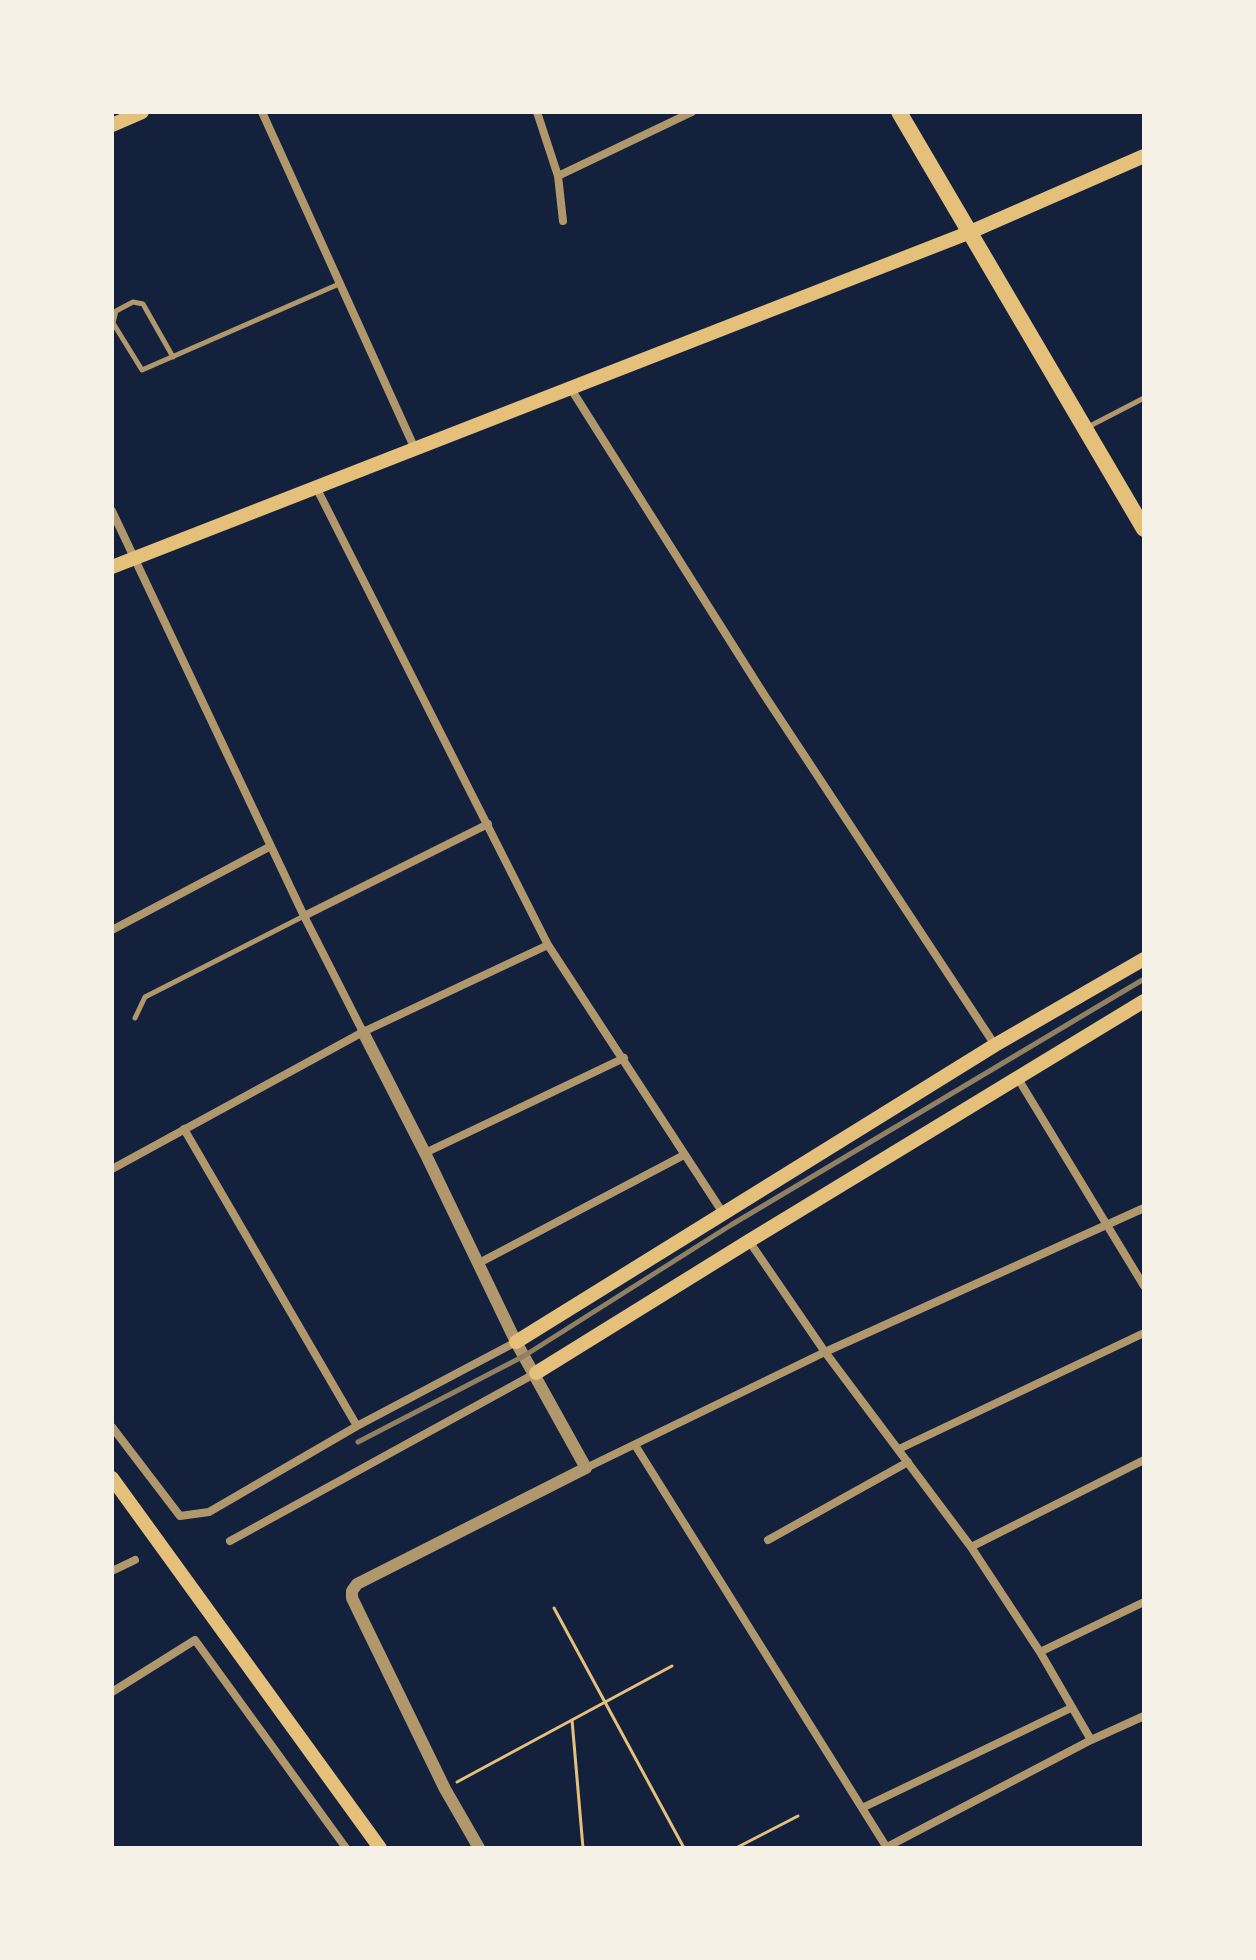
<!DOCTYPE html>
<style>
body{margin:0}
#map{position:relative;width:1256px;height:1960px;overflow:hidden;background:#14213d;font-family:Helvetica,sans-serif}
canvas{display:block}
.frame{position:absolute;inset:0;border:114px solid #f6f1e7;pointer-events:none}
</style>
<div id="map">
<canvas width="1256" height="1960"></canvas>
<div class="frame"></div>
</div>
<script>
const ctx = document.querySelector('canvas').getContext('2d');
ctx.lineJoin = 'round';
function stroke(path, color, width, dash) { ctx.strokeStyle = color; ctx.lineWidth = width; ctx.lineCap = dash ? 'butt' : 'round'; ctx.setLineDash(dash || []); ctx.stroke(path); }
stroke(new Path2D(`
 M554,1608l130,240
 M572,1720l11,128
 M457,1782l215,-116
 M736,1848l62,-32
 M805,1848h1`), '#e5c07b', 3);
stroke(new Path2D(`
 M173,357l-30,-53 -10,-2 -17,9 -3,12 29,47 197,-86
 M1088,427l56,-29
 M135,1018l10,-21 159,-81`), '#b1986c', 5);
stroke(new Path2D(`
 M262,112l153,337
 M537,112l21,64 5,45
 M558,176l134,-64
 M571,389l192,304 232,352
 M316,487l232,458 175,268
 M112,511l192,405 59,116
 M304,916l184,-92
 M112,930l159,-84
 M1017,1077l127,209
 M184,1129l173,297
 M425,1153l199,-95
 M112,1169l251,-137 185,-87
 M749,1241l76,111 146,195 69,105 51,88
 M479,1263l205,-108
 M112,1427l68,89 29,-4 148,-86 159,-84
 M635,1445l252,403
 M899,1449l245,-116
 M586,1468l239,-116 319,-144
 M768,1540l140,-78
 M230,1541l306,-168
 M971,1547l173,-87
 M112,1571l23,-11
 M1040,1652l104,-50
 M112,1692l83,-52 151,208
 M862,1808l209,-100
 M887,1847l204,-107 53,-24`), '#b1986c', 8);
stroke(new Path2D(`
 M363,1032l62,121 91,189 70,126 -229,116 -5,7v7l93,191 34,59`), '#b1986c', 12);
stroke(new Path2D(`
 M112,125l30,-13
 M112,567l856,-334 176,-77
 M516,1342l479,-297 149,-86
 M536,1373l213,-132 395,-240
 M112,1478l268,370`), '#e5c07b', 14);
stroke(new Path2D(`
 M899,112l245,417`), '#e5c07b', 16);
stroke(new Path2D(`
 M358,1442l166,-86 207,-131 413,-246`), '#918062', 5);
</script>
